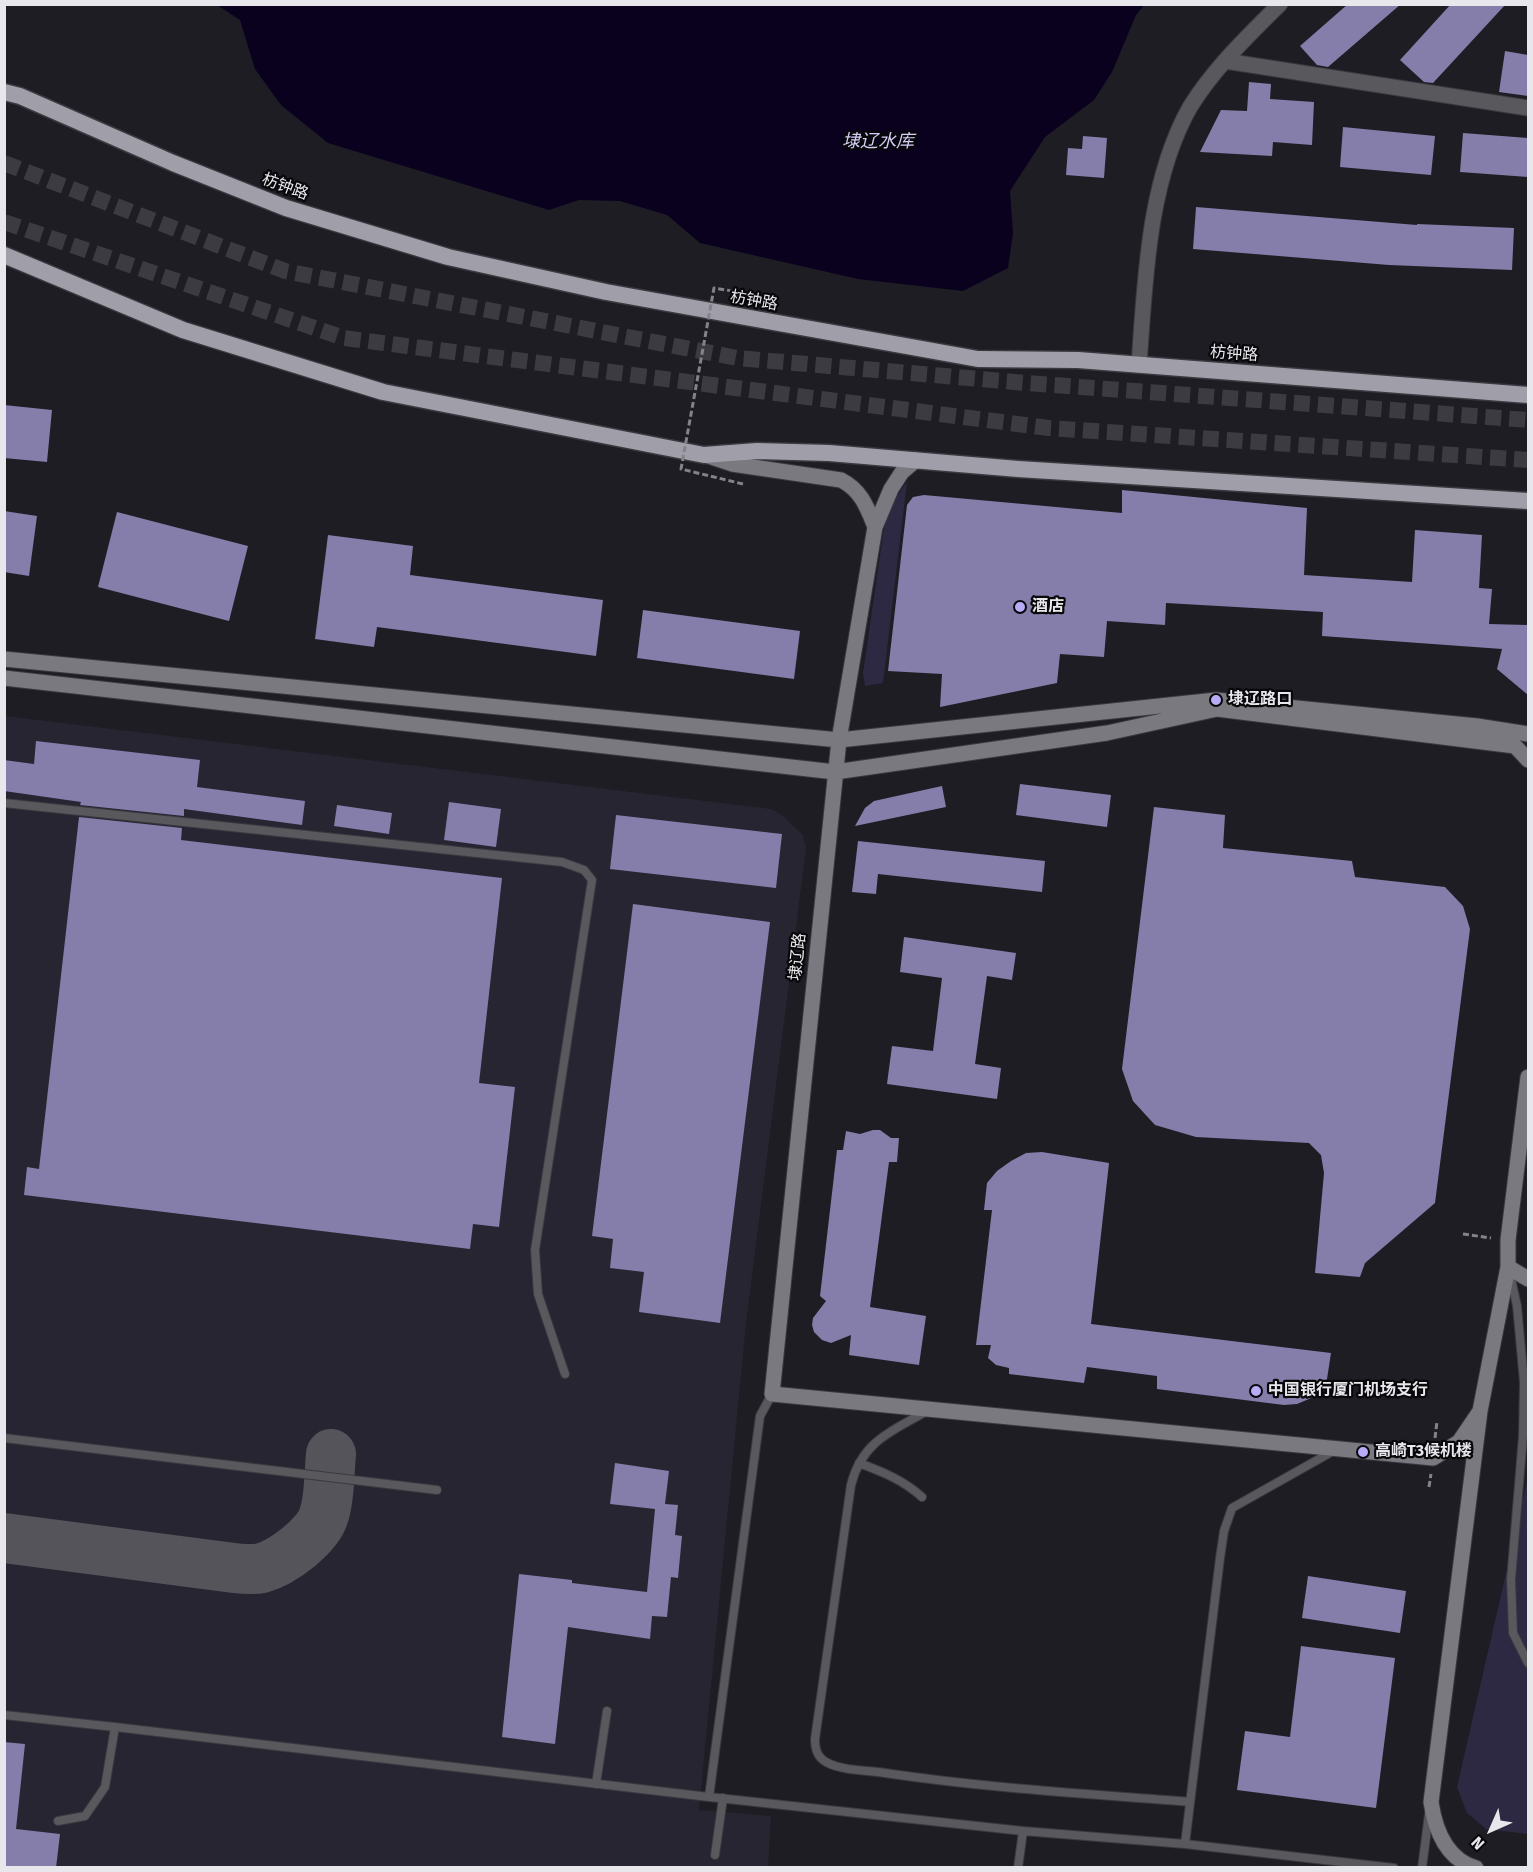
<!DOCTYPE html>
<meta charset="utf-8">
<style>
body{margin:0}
#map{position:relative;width:1533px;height:1872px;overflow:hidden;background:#1e1d24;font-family:"Fira Sans",sans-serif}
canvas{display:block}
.frame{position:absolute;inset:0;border:6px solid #e7e7ec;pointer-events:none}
.north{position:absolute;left:1461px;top:1800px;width:60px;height:60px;-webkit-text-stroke:4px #08080b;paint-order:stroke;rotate:225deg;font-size:16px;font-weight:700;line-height:24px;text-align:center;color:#e7e7ec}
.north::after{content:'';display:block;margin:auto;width:21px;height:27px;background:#e7e7ec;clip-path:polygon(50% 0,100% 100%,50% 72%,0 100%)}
</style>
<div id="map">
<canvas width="1533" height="1872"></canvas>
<div class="frame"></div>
<div class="north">N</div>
</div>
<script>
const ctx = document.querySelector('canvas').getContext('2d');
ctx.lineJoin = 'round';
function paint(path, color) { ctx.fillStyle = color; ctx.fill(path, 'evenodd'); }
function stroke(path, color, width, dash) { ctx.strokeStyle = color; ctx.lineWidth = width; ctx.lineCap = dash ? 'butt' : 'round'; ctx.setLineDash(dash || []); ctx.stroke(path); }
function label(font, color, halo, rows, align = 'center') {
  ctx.font = font + ' "Fira Sans","Noto Sans SC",sans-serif'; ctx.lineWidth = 4.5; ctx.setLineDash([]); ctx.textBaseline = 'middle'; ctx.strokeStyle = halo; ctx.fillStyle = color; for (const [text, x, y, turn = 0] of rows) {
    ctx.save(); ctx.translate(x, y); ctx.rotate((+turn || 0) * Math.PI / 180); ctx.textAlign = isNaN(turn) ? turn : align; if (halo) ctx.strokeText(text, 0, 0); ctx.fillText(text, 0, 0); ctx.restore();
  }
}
paint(new Path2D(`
 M5,716l766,93 12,7 20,19 3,13 -60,475 -47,487 72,6 -3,51 -763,1z`), '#272532');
paint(new Path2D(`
 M907,482l-24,201 -18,3 -2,-13 22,-152 3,-12z
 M1528,1477v357l-42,-5 -19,-16 -10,-26z`), '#2e2942');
paint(new Path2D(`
 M217,5h927l-8,10 -24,57 -18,28 -49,37 -35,54 3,42 -5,35 -45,23 -105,-12 -158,-36 -33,-28 -47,-14 -41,-1 -30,10 -221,-67 -47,-38 -26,-36 -15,-49z`), '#0a011f');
stroke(new Path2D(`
 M4,1538l230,30c9,1 19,2 28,0 21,-6 56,-32 62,-53 6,-19 5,-41 7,-61`), '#54545a', 50);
paint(new Path2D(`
 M1348,4h53l-73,63 -11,-2 -17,-19z
 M1451,4h55l-73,79 -9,-1 -24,-22z
 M1505,51l23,4v41l-29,-4z
 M1249,82l22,2 -1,15 44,3 -2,43 -39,-3 -1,14 -72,-4 21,-42 26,1z
 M1343,127l92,9 -4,39 -91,-8z
 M1463,133l65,5v39l-68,-5z
 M1083,136l24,2 -3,40 -38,-3 2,-27 14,1z
 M1196,207l221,18v-1l97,4 -2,42 -123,-5 -196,-16z
 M4,405l48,5 -5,52 -43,-4z
 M1122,490l185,18 -3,67 108,7 3,-52 67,5 -3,53 13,1 -3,35 39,1v70l-31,-26 5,-20 -180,-13 1,-24 -157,-9 -1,22 -58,-4 -3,36 -44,-3 -3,29 -117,24 2,-33 -54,-3 19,-166 6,-8 11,-2 198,18z
 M4,511l33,5 -8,60 -25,-4z
 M117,512l131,34 -19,75 -131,-34z
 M328,535l85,11 -3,29 193,25 -7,56 -219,-29 -3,20 -59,-8z
 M643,610l157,21 -6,48 -157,-21z
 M36,741l164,19 -3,27 108,14 -3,24 -118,-16v7l-104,-11 1,-3 -77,-11v-31l30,4z
 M1020,784l91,11 -4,32 -91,-12z
 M942,786l4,21 -91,19 10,-18 9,-7z
 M449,802l52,7 -5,38 -52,-7z
 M337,805l55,8 -3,21 -55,-8z
 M1154,807l71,8 -2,33 129,13 3,16 90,10 18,19 7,23 -35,274 -70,60 -5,14 -45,-4 9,-100 -3,-18 -12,-12 -113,-6 -41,-12 -22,-24 -11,-32z
 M616,815l166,19 -6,54 -166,-19z
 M79,817l103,11 -1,12 321,38 -23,205 36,4 -16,140 -26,-3 -3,25 -446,-54 3,-28 12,2z
 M858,841l187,20 -3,31 -164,-18 -2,20 -24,-2z
 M633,904l137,18 -50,401 -81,-11 5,-40 -34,-4 3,-29 -21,-3z
 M904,937l112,16 -4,27 -25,-4 -12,88 26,4 -4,31 -110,-15 5,-38 41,5 9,-73 -42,-6z
 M873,1130h7l11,8h8l-2,24h-8l-19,145 56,9 -7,49 -70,-10 2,-20 -20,8 -9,-3 -8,-8 -2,-7 1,-7 13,-17 -6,-5 17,-146h6l3,-19 14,3z
 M1042,1152l67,11 -18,161 240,29 -4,26 -6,12 -12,8 -12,5 -13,1 -127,-16v-13l-70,-9 -3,16 -75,-9v-6l-13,-3 -8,-7 3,-13h-15l16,-135h-8l3,-27 10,-12 14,-10 15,-8z
 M615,1463l54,8 -4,33 13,1 -3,30 7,1 -4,42 -7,-1 -4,40 -15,-1 -2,23 -82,-12 -13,117 -53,-7 17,-163 53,6v3l75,9 8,-83 -45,-5z
 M1308,1576l98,15 -6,42 -98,-15z
 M1301,1646l94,12 -19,150 -139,-18 8,-59 45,6z
 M4,1742l21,2 -9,85 44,5 -4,34h-52z`), '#857daa');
stroke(new Path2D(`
 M4,163l281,108 452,87 289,25 502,37
 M4,222l340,116 705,90 479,32`), '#3c3b42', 16, [16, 8]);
const service = new Path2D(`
 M4,803l558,59 22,8 8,10 -57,370 3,44 27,80
 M1510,1274l7,32 7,76 -1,54 -12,144 2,53 15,30
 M929,1410c-37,21 -67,31 -78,75l-36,254c0,10 2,18 11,23 16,9 41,8 59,11 101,15 204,21 305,29
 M4,1438l433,52
 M859,1463c24,9 44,17 63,34
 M4,1715l111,12
 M596,1784l11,-73
 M709,1797l51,-381 12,-22
 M58,1821l27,-5 20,-29 10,-60 594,70 314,34 162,13 209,24
 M1185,1844l35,-286 4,-27 8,-23 103,-58
 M715,1855l8,-57
 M1018,1868l5,-37
 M1422,1868l7,-54`);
const minor = new Path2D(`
 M1225,61l303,47`);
const tertiary = new Path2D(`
 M1139,365c6,-83 9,-184 51,-258 24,-39 58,-71 90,-103`);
const secondary = new Path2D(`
 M705,455l27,9 109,16c20,10 26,27 34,47
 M916,460l-14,12 -11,17 -16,38 -36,213 -67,654 661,64 26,-16 21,-31
 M4,659l835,81 377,-40 261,26 51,8
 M4,678l831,94 272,-39 110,-24 298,37 13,14
 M1508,1267l20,12
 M1476,1868c-30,-9 -41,-39 -45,-66l49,-391 28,-144v-27l20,-163`);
const trunk = new Path2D(`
 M4,92l16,4 153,67 113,45 162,49 158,35 372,67 100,1 450,35
 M4,255l179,75 200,62 321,63 53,-4 72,2 189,16 510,32`);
stroke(service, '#3a3940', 10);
stroke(minor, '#3a3940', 17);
stroke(tertiary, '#3a3940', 17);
stroke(secondary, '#3a3940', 17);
stroke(trunk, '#3a3940', 19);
stroke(new Path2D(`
 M1463,1234l28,4
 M1435,1438l2,-17
 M1429,1487l2,-13`), '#838389', 3, [6, 3]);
stroke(service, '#59585c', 8);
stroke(minor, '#59585c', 15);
stroke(tertiary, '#59585c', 15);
stroke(secondary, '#7a797f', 15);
stroke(trunk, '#a09ea8', 16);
stroke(new Path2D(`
 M743,484l-62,-15 33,-181 61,10`), '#838389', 3, [6, 3]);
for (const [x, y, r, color] of [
 [1020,607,6,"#b9abf7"],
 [1216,700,6,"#b9abf7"],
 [1256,1391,6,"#b9abf7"],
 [1363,1452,6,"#b9abf7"]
]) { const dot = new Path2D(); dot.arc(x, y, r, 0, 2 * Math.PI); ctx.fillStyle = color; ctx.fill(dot); stroke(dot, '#08080b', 2); }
label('16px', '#e7e7ec', '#08080b', [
 ["枋钟路",285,187,20],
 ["枋钟路",754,301,10],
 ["枋钟路",1234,354,4],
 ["埭辽路",798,957,-84]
]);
label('bold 16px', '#e7e7ec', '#08080b', [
 ["酒店",1032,607],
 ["埭辽路口",1228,700],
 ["中国银行厦门机场支行",1268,1391],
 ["高崎T3候机楼",1375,1452]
], 'left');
label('italic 18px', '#d4cdf7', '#08080b', [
 ["埭辽水库",878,142]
]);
</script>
